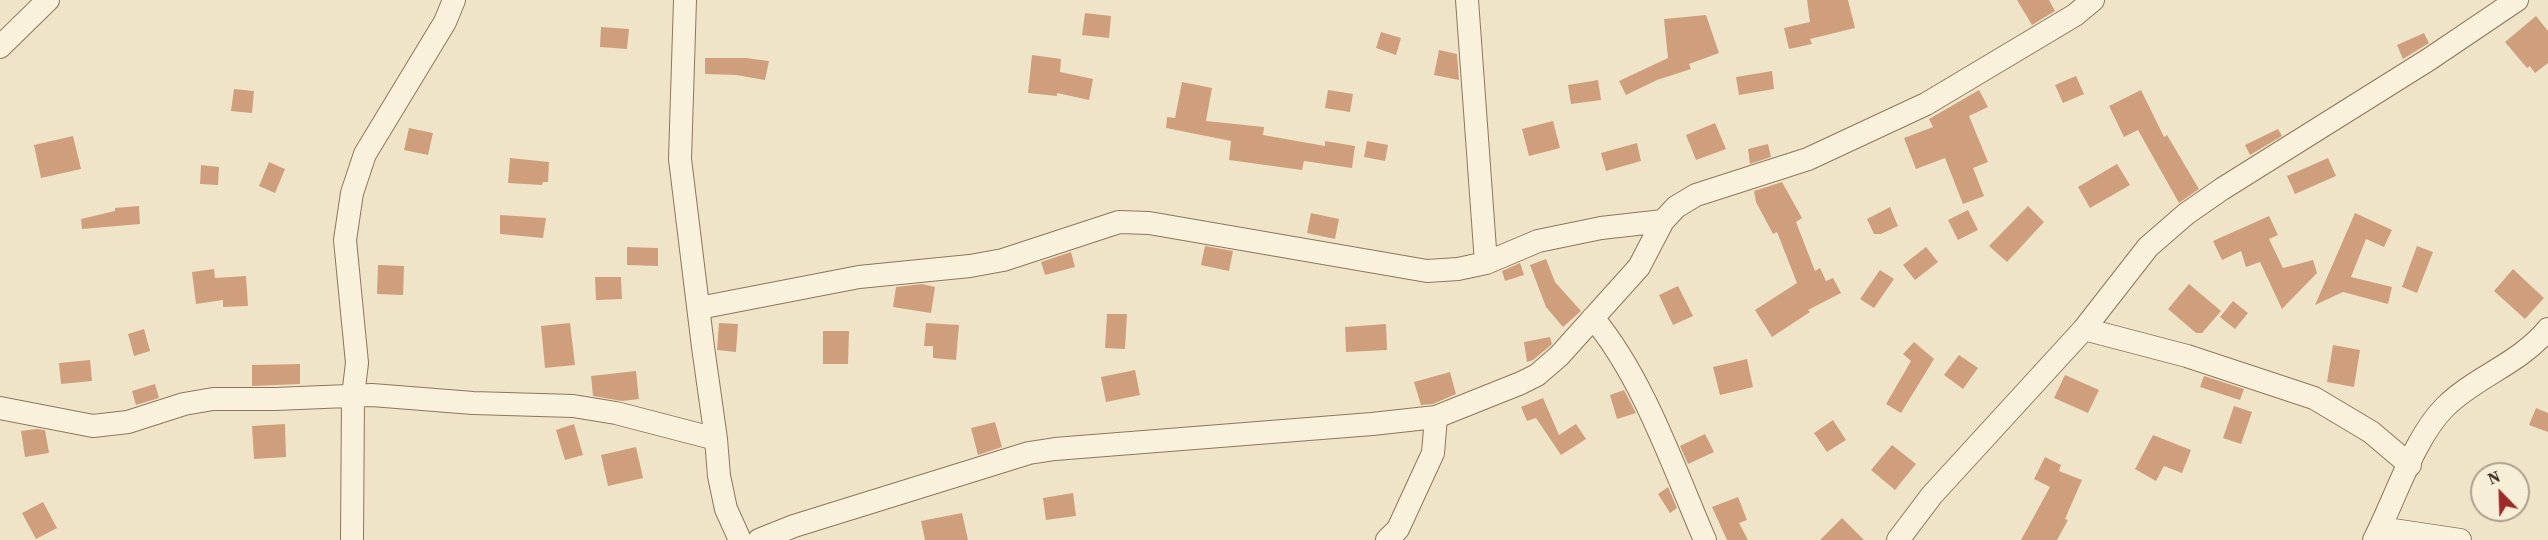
<!DOCTYPE html>
<style>
body{margin:0}
#map{position:relative;width:2548px;height:540px;overflow:hidden;background:#f0e4c8;font-family:"Source Serif 4",serif}
canvas{display:block}
.north{position:absolute;left:2470px;top:462px;width:60px;height:60px;box-sizing:border-box;background:#f7eed8;border:2px solid #ada18e;border-radius:50%;rotate:337deg;font-size:16px;font-weight:700;line-height:24px;text-align:center;color:#3d2e20}
.north::after{content:'';display:block;margin:auto;width:21px;height:27px;background:#9e2a2b;clip-path:polygon(50% 0,100% 100%,50% 72%,0 100%)}
</style>
<div id="map">
<canvas width="2548" height="540"></canvas>
<div class="north">N</div>
</div>
<script>
const ctx = document.querySelector('canvas').getContext('2d');
ctx.lineJoin = 'round';
function paint(path, color) { ctx.fillStyle = color; ctx.fill(path, 'evenodd'); }
function stroke(path, color, width, dash) { ctx.strokeStyle = color; ctx.lineWidth = width; ctx.lineCap = dash ? 'butt' : 'round'; ctx.setLineDash(dash || []); ctx.stroke(path); }
paint(new Path2D(`
 M1807,0h41l7,28 -45,11 2,5 -23,5 -5,-21 26,-6z
 M2017,0h32l6,11 -23,14z
 M1085,13l26,3 -2,22 -27,-3z
 M1706,15l13,38 -30,11 2,5 -34,11 -31,15 -7,-14 49,-23 -4,-39z
 M2536,16l12,15v32l-13,10 -5,-7 -3,2 -22,-26z
 M601,27l28,2 -2,20 -27,-2z
 M1381,32l20,6 -5,17 -20,-7z
 M2424,33l5,10 -26,16 -6,-14z
 M1439,50l18,4 2,26 -25,-5z
 M1032,55l29,4 -1,13 33,7 -4,21 -32,-7v3l-29,-3z
 M705,58h41l23,3 -4,19 -29,-5 -31,-1z
 M1772,71l2,18 -35,6 -3,-18z
 M2076,76l8,18 -21,9 -8,-18z
 M1598,80l3,20 -30,4 -3,-19z
 M1182,82l30,6 -6,33 58,6 -1,8 62,11v-5l30,5 -3,22 -48,-7 -2,9 -73,-10 2,-19 -65,-13 1,-11 8,1z
 M234,89l20,2 -2,22 -21,-2z
 M1328,90l25,4 -3,18 -25,-4z
 M1979,90l9,17 -19,9 19,46 -15,6 11,28 -21,8 -18,-46 -29,11 -12,-31 29,-11 -4,-8z
 M2141,90l23,47 3,-2 32,54 -20,14 -41,-73 -14,7 -15,-31z
 M1553,121l7,27 -31,8 -7,-27z
 M1715,123l11,26 -30,11 -10,-25z
 M409,128l24,5 -5,22 -24,-5z
 M2278,129l4,7 -32,19 -5,-10z
 M73,136l8,33 -40,9 -7,-33z
 M1367,141l21,4 -3,16 -21,-4z
 M1637,143l4,18 -35,10 -5,-18z
 M1768,144l3,13 -21,7 -2,-15z
 M510,158l39,4 -1,20h-5l-1,3 -34,-2z
 M2328,158l8,18 -41,18 -8,-18z
 M269,162l16,7 -10,24 -16,-7z
 M2117,164l13,21 -40,23 -12,-21z
 M201,165l18,2 -1,18 -18,-1z
 M1782,182l20,36 -6,4 19,49 5,-3 6,13 7,-3 8,15 -33,17 2,2 -38,25 -17,-27 42,-27 -20,-51 -4,2 -17,-32 -2,-11z
 M139,206l1,18 -58,5 -1,-10 34,-8v-3z
 M2028,206l16,16 -37,40 -18,-16z
 M1890,207l8,19 -17,8h-7l-7,-15z
 M1968,210l10,20 -20,10 -10,-20z
 M1311,213l28,6 -4,20 -28,-6z
 M2355,213l37,17 -8,17 -18,-8 -15,38 41,10 -4,17 -45,-12 -28,13z
 M500,215l46,3 -3,20 -43,-4z
 M2269,216l9,19 -9,4 14,29 30,-8 4,13 -35,36 -22,-47 -14,5 -5,-16 -19,9 -9,-19z
 M1205,246l28,5 -4,20 -28,-6z
 M2417,246l16,6 -16,41 -15,-6z
 M627,247l31,1v18l-31,-1z
 M1926,247l12,15 -23,18 -12,-15z
 M1071,252l4,15 -30,8 -4,-13z
 M1546,259l9,23 26,29 -18,16 -17,-20 -16,-42z
 M1520,263l4,12 -19,6 -3,-10z
 M378,265l26,1 -1,29 -26,-1z
 M214,269l1,9 31,-2 2,30 -25,1v-7l-27,4 -4,-32z
 M2513,269l31,29 -19,21 -31,-28z
 M1880,270l14,9 -20,29 -14,-9z
 M595,277h26l1,22 -26,1z
 M922,284l13,3 -4,26 -38,-6 3,-20z
 M2189,284l32,27 -19,22h-6l-28,-24z
 M1678,286l15,30 -20,9 -14,-30z
 M2233,301l15,12 -13,16 -15,-12z
 M1107,314h20l-2,35 -20,-1z
 M570,323l5,42 -30,3 -4,-42z
 M719,323l19,1 -2,28 -19,-2z
 M926,323l33,2 -3,35 -23,-2v-12h-9z
 M1386,324l1,26 -41,2 -1,-25z
 M144,329l6,22 -16,5 -6,-22z
 M823,331h26l-1,33h-25z
 M1550,337l2,7 -2,2 -17,14 -6,2 -3,-20z
 M1914,342l20,17 -33,54 -15,-9 25,-43 -8,-7z
 M2333,345l27,5 -6,37 -27,-5z
 M1959,355l19,13 -15,21 -19,-14z
 M1747,359l6,28 -33,8 -7,-28z
 M90,360l2,21 -31,3 -2,-21z
 M300,364v20l-48,2v-21z
 M1135,370l5,25 -34,7 -5,-25z
 M636,371l3,28 -17,2 -29,-5 -2,-20z
 M1450,372l6,22 -23,10 -12,1 -7,-23z
 M2065,375l34,15 -11,23 -34,-15z
 M2204,376l40,13 -4,11 -40,-13z
 M155,384l4,14 -23,7 -4,-14z
 M1624,390l12,23 -19,6 -7,-24z
 M1543,398l16,37 17,-11 10,15 -25,16 -25,-37 -9,3 -6,-14z
 M2234,406l18,6 -11,32 -18,-6z
 M2536,408l12,5v19l-19,-7z
 M1833,420l13,20 -19,12 -13,-19z
 M995,422l7,25 -24,8 -7,-27z
 M285,424l1,33 -32,2 -2,-33z
 M574,424l9,31 -18,5 -9,-30z
 M37,429l8,1 4,23 -24,4 -4,-26z
 M1705,434l9,18 -26,12 -8,-18z
 M2153,435l38,15 -9,23 -18,-7 -8,15 -21,-12z
 M1892,445l24,19 -21,26 -24,-20z
 M636,447l7,31 -35,8 -7,-31z
 M2045,457l16,8 -2,6 23,9 -17,39 3,1 -11,20h-36l29,-53 -16,-8z
 M1668,487l9,21 -7,5 -12,-19z
 M1073,493l3,23 -30,4 -3,-22z
 M1738,497l9,23 -8,3 9,17h-21l-15,-33z
 M43,502l14,26 -21,11 -14,-26z
 M962,513l6,27h-43l-4,-19z
 M1842,518l22,22h-44z`), '#cf9f7d');
const street = new Path2D(`
 M685,0l-5,159 23,188 13,92 3,37 7,33 14,31
 M1467,0l19,263
 M0,47l48,-47
 M699,308l160,-31 111,-11 33,-6 116,-38 30,1 278,48 31,-2 28,-6 52,-22 63,-13 62,-7
 M1593,318c50,59 81,151 112,222
 M2084,329l103,27 127,42 57,34 39,33
 M0,408l93,18 35,-4 56,-18 29,-5h62l97,-4 101,8 100,3 43,7 100,26
 M2380,528l80,12
 M352,540l1,-144 4,-33 -12,-123 7,-47 13,-39 80,-132 9,-22
 M759,540l35,-14 235,-73 26,-4 317,-25 64,-7 85,-34 16,-8 22,-19 80,-89 24,-46 13,-14 20,-12 112,-36 118,-55 149,-89 18,-15
 M1387,540l11,-11 35,-76 3,-36
 M1898,540l34,-45 152,-166 64,-82 38,-33 36,-25 206,-129 89,-60
 M2374,540c21,-40 40,-103 72,-134 31,-30 73,-42 102,-77`);
stroke(street, '#8d765c', 24);
stroke(street, '#faf1dc', 22);
</script>
